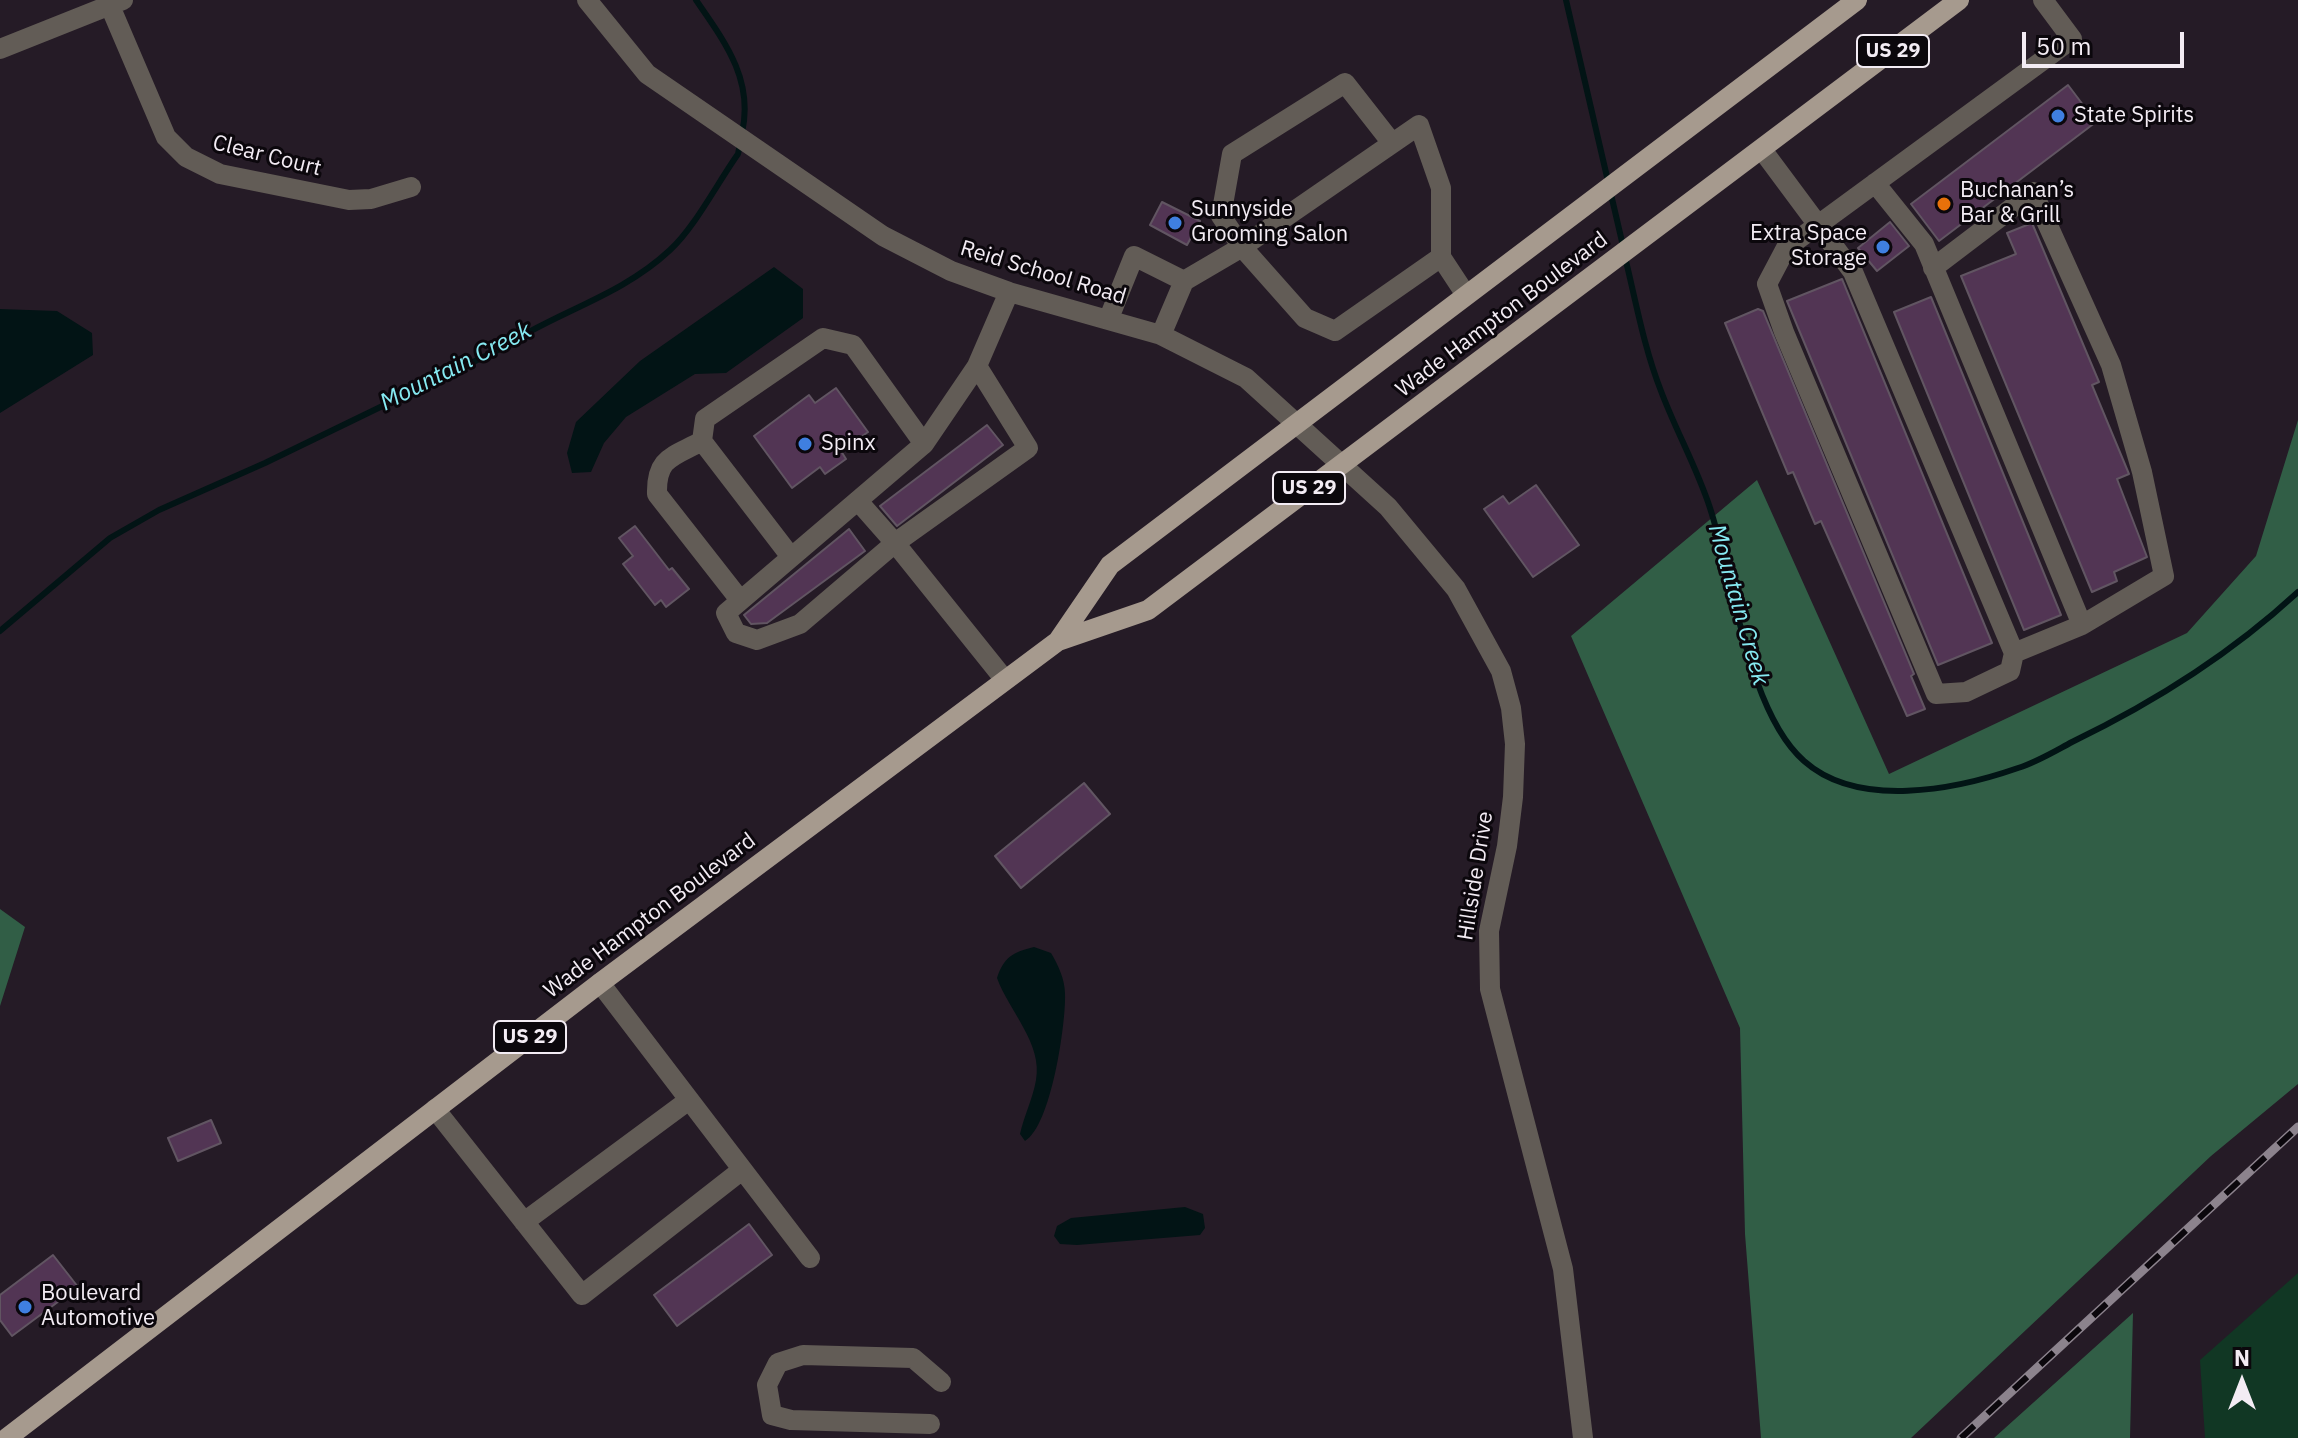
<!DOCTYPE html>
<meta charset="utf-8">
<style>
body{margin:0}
#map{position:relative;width:2298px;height:1438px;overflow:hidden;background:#251b26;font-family:"IBM Plex Sans",sans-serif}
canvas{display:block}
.north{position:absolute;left:2202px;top:1342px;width:80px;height:80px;-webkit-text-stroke:6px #0b070c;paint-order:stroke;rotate:0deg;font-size:22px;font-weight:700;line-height:32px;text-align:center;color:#f3ecf4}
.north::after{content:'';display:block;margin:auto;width:28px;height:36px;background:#f3ecf4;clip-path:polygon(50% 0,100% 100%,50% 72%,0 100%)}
.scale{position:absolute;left:2022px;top:32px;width:162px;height:36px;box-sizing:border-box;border:4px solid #f3ecf4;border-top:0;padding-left:10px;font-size:24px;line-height:28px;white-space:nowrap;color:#f3ecf4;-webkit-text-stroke:6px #0b070c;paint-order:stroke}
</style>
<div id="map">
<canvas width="2298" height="1438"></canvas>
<div class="north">N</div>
<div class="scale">50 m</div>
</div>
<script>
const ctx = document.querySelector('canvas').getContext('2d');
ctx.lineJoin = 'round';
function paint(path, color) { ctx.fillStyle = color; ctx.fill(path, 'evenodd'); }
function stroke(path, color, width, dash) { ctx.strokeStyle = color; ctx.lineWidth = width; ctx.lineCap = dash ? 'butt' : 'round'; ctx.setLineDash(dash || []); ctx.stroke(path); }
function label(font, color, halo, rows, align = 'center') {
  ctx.font = font + ' "IBM Plex Sans",sans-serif'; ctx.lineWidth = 6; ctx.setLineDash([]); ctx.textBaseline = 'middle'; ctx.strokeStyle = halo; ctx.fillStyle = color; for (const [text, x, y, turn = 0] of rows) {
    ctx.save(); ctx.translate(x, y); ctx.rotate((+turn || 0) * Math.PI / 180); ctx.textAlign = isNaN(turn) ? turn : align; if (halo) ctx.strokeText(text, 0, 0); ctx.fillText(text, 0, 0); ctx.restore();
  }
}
paint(new Path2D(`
 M2298,1273v165h-93l-5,-78z`), '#113724');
paint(new Path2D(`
 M2298,420v664l-87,72 -300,282h-150l-16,-204 -5,-206 -169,-392 186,-156 132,294 298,-141 69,-77z
 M0,909l25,18 -25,79z
 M2133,1313l-3,125h-136z`), '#315e46');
paint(new Path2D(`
 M774,267l29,22v29l-77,55 -31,1 -69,43 -22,26 -13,29 -19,1 -5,-20 9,-31 64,-61z
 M0,309l57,2 35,22 1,22 -93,58z
 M1034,947l17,6c7,12 14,26 14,41 1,30 -14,132 -40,147l-5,-7c4,-18 13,-36 16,-54 7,-36 -27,-69 -39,-102 7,-21 16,-26 37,-31z
 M1185,1207l18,7 2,14 -5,7 -123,10 -17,-1 -6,-8 3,-10 14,-8z`), '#021415');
stroke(new Path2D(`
 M696,0c29,42 58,80 46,133
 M1566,0l57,246
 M1625,257c11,45 19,91 36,134 15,40 36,77 49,117 23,70 38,204 94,253 54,48 151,29 214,7 19,-6 37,-17 54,-26 81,-39 160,-89 226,-150
 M0,631l110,-93 49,-28 106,-47 235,-114c55,-37 120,-52 170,-99 25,-23 48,-68 68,-96l2,-10`), '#021415', 6);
const building = new Path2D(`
 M2068,85l28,37 -157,119 -28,-37z
 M1162,202l38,19 -13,24 -37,-20z
 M1890,222l19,24 -32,25 -19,-23z
 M2032,223l67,159 -7,3 37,89 -12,5 30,78 -33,15 3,9 -25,11 -131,-316 55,-22 -9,-21z
 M1842,279l150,364 -54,22 -151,-364z
 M1931,297l130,318 -37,15 -130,-318z
 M1758,309l5,2 151,363 -3,2 14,33 -18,7 -86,-195 -6,3 -22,-52 -5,2 -63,-151z
 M836,388l32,44 -27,19 5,8 -21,15 -5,-7 -28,21 -38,-52 55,-41 6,8z
 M987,425l16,20 -106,81 -17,-20z
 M1536,485l43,60 -46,32 -49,-68 19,-13 6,8z
 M635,526l34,44 3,-2 17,21 -23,18 -5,-7 -6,5 -32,-41 10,-8 -14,-18z
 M849,529l16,22 -98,72 -16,1 -7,-9z
 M1084,783l26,31 -89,74 -26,-32z
 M211,1120l10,23 -43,18 -10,-23z
 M749,1224l23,31 -95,71 -23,-31z
 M53,1255l25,32 -66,49 -12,-16v-25z`);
paint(building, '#523554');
stroke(building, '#615562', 2);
stroke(new Path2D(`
 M587,0l60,74 236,162 68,35 58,21 152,43 85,43 142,129 68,82 45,82 10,37 4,36 -2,53 -6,49 -18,85 1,58 73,280 20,169
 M110,6l56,131 20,20 34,17 129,26 22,-1 40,-12
 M0,49l123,-49
 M1392,143l-47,-60 -113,71 -11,62 21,31 63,71 30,13 106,-74
 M1763,151l55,74 254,-186 -29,-39
 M1875,183l49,61 158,381 -68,28
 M1818,225l35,47 161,381 -4,18 -44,21 -30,2 -152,-362 -17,-48 19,-36z
 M1933,268l100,-76 78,173 31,107 22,104 -82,49
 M1184,281l58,-34 177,-122 22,63v69l25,38
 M1109,318l25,-62 50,25 -23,54
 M702,441c-29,16 -46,16 -45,53l83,106
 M858,501l37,42 -95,81 -43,16 -21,-7 -10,-20 198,-169 53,-78
 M791,557l-89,-116 3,-22 118,-81 30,7 71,99
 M1005,680l-110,-137 133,-95 -51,-82 32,-74
 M600,983l210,275
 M435,1109l147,186 160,-125
 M524,1222l165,-122
 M930,1424l-139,-4 -19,-5 -5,-30 11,-22 25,-8 110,3 28,24`), '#625c56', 20);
stroke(new Path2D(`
 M1058,641l52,-76 747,-565
 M7,1438l593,-455 458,-342 90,-31 811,-610`), '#a69a8e', 20);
const rail = new Path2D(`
 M1961,1438l337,-311`);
stroke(rail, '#8c838d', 9);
stroke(rail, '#0b070c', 6, [18]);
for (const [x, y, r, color] of [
 [2058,116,8,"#3f7fe0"],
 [1944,204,8,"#e8710a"],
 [1175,223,8,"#3f7fe0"],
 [1883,247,8,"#3f7fe0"],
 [805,444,8,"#3f7fe0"],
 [25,1307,8,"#3f7fe0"]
]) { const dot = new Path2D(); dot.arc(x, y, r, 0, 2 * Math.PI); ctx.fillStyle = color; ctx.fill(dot); stroke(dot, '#0b070c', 3); }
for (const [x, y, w] of [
 [1893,51,72],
 [1309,488,72],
 [530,1037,72]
]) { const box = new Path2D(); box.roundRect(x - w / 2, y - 16, w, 32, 6); ctx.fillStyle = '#0b070c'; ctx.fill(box); stroke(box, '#f3ecf4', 2); }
label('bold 20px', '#f3ecf4', null, [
 ["US 29",1893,51],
 ["US 29",1309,488],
 ["US 29",530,1037]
]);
label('22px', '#f3ecf4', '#0b070c', [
 ["State Spirits",2074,116],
 ["Buchanan’s",1960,191],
 ["Bar & Grill",1960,216],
 ["Sunnyside",1191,210],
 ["Grooming Salon",1191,235],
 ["Extra Space",1867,234,"right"],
 ["Storage",1867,259,"right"],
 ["Spinx",821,444],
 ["Boulevard",41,1294],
 ["Automotive",41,1319]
], 'left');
label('22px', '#f3ecf4', '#0b070c', [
 ["Clear Court",267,156,14],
 ["Reid School Road",1043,273,17],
 ["Wade Hampton Boulevard",1502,315,-37],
 ["Hillside Drive",1476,876,-81],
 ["Wade Hampton Boulevard",650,916,-37]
]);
label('italic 24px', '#86eaf2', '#0b070c', [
 ["Mountain Creek",456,367,-27],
 ["Mountain Creek",1738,605,74]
]);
</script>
